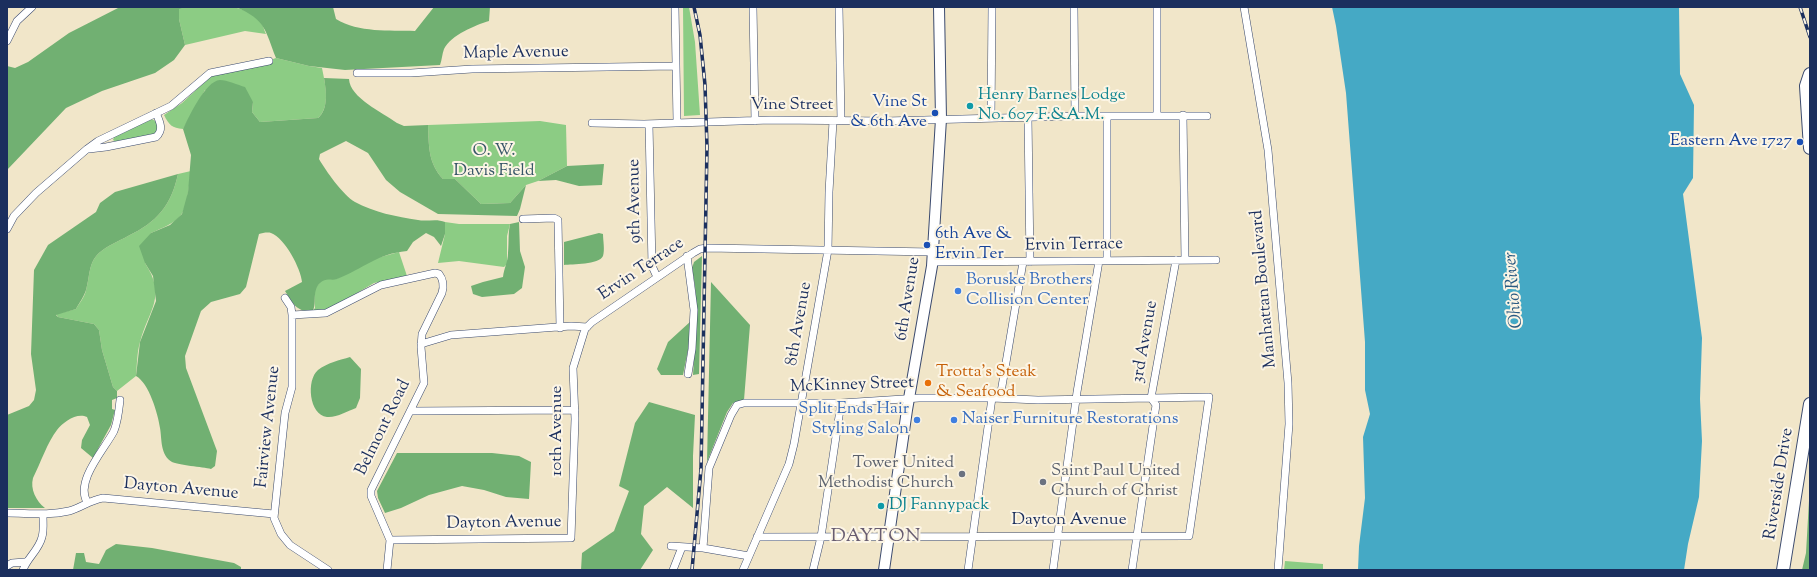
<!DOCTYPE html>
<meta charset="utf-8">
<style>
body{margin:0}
#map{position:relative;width:1817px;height:577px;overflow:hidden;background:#f1e6c9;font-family:"Sorts Mill Goudy",serif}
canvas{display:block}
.frame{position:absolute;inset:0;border:8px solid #1b2f5e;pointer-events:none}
</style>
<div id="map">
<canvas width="1817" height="577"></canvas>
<div class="frame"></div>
</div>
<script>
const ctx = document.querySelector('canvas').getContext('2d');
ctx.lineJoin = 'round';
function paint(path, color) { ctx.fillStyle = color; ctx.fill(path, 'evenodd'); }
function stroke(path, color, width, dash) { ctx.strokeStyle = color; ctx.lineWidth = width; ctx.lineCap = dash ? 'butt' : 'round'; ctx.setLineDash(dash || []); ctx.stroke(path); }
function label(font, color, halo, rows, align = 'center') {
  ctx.font = font + ' "Sorts Mill Goudy",serif'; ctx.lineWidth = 4; ctx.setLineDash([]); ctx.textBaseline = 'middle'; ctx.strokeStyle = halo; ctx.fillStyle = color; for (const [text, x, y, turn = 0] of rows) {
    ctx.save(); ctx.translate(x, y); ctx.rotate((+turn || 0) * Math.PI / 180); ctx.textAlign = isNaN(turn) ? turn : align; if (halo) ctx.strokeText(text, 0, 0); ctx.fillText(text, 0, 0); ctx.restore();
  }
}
paint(new Path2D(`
 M185,7c24,0 56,-6 74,13 4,4 5,10 7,14l-21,-3 -60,14 -6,-26v-11z
 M683,7h6l6,35 5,73 -16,1z
 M276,58l33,8 13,2c3,15 9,39 -4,50l-58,4 -8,-10 1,-10 -48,-12 -22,39c-11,-1 -14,-4 -19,-14l18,-12 27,-25 5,-3 59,-12v-4z
 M151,119c8,2 7,7 5,14l-3,1 -37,8 -3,-2 1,-3z
 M540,121l26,4 1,41 -29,15 -12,4 -16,18 -29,1 -26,-25h-12c-15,-16 -14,-33 -15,-54z
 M191,171c-2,11 -3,35 -10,44 -7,9 -19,13 -30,18l-6,30c22,34 4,46 -5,79 -3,10 -3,23 -4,34l-19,15 -4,-4 -11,-37 -3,-20 -5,-6 -36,-7 -2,-3 20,-5c3,-6 9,-12 10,-19 4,-13 2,-27 13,-37 8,-7 20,-12 29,-17 29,-14 43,-30 50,-62z
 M445,222l14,2h51l-3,12v28l-3,3 -45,-6 -21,2 7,-29z
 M399,252l8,24 -33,7 -44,26 -18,3 3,-4v-19l6,-8 7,-3 8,1 41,-21z
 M1285,561l38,3v6h-39z`), '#8ccc84');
paint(new Path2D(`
 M120,7h65l-6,2v10l6,26 -11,15 -19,13 -53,18 -36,17 -59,62v-104l8,2 13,-6 41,-29z
 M236,7h97l3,12c23,14 53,11 79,12l19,-24h56l-1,14c-13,4 -38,14 -45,28 -2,5 -2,11 -4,16l-95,5 -36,-4 -33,-8c-11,-28 -10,-38 -40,-51z
 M324,78l25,1c1,19 33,33 48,44l7,3 24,-1c1,21 0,38 15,54h12l26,25 29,-1 16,-18 -6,24 -3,7 -79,-2 -38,-22 -14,-12 -18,-27 -22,-12 -26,13 -1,5c7,12 24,36 36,43 18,10 42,15 63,18 9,2 18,-2 27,2v12l-4,12 -7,-9 -8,-4 -13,9 -6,9c-31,3 -44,18 -70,28 -6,2 -11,-2 -17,4 -9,9 -2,21 -8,29 -16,-1 -19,-8 -27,-21l17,-9c-1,-13 -17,-44 -31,-49 -3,-1 -9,0 -12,1l-13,53 -6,7 -29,8 -10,9 -16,45 1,12 31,83 -2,15 -4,3c-8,-2 -33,-4 -39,-7 -12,-7 -10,-23 -12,-34 -2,-14 -11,-45 -24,-52l4,-34 16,-41 -3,-25 -8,-13 -6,-17 12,-13 19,-8 12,-11 6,-22 3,-37 -8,-26c6,-12 22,-48 37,-49 7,0 18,5 25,7l8,15 -1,10 8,10 58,-4c11,-9 8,-28 6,-40z
 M604,164l-2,21 -23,1 -23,-6 -18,1 29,-15z
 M178,174c-7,32 -21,48 -50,62 -9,5 -21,10 -29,17 -11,10 -9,24 -13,37 -2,7 -7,13 -10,19l-20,6 2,2 36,7 5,6 3,20 11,37 4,4v7l-5,2v9l3,1 -4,15 -18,33 -12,-10 1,-8 8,-15 -3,-8c-10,-5 -24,5 -30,13 -9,11 -17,34 -24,48 -3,11 3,23 12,30h-38v-93l22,-9 5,-6 2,-10 -5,-36 3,-84 14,-25 48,-33 4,-9 15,-11z
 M519,222l1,29 5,16 -3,21 -8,6 -32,3 -9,-3 -2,-8 12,-4 20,-5c1,-9 5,-15 5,-24 1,-11 0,-19 2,-29z
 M599,233l4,1c0,6 2,16 0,22 -4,9 -31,8 -39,9v-23z
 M702,256l-3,118 -6,1 4,-62 -2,-27 -3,-18 2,-6z
 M711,282l39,43 -6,75 -11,3 -6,9 -20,50z
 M691,321l-1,19 -7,35h-22l-4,-6 11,-27z
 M350,357l11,12 -1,29 -4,10c-8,3 -20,10 -29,9 -18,-2 -21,-37 -9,-47 9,-7 22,-10 32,-13z
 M649,402l46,13 -2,41v52l-26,-21 -23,19 -3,28 12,16 -13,20h-59l1,-17 32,-22 15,-40 -10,-5 16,-63z
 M397,453h95l27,3 12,6 -2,37 -23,-2 -22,-7 -22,-4 -33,9 -28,13 -16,5 -7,-15 -1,-7z
 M1810,483v87h-8l4,-17z
 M116,544l36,4 82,15 7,4v3h-168l3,-17h8l2,9 13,2 7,-14z`), '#71b072');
paint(new Path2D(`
 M1332,7h347l1,67 14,31 -1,73 -10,16 19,144 -2,61 2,42 -3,56 -11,47 -4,26h-326l1,-24 6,-48 -2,-61 7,-23 -5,-24v-48l-19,-249 -10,-67z`), '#45a9c5');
const minor = new Path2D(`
 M675,7l2,115
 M753,7l2,114
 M839,7l2,114
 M1074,7l1,109
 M1244,7l24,143 20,233 1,41 -11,146
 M7,41l10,-20 15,-14
 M357,73h54l61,-4 204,-3
 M1157,115v-108
 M1183,115l2,145
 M1107,116v145
 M1028,117l2,145
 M991,118l1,-111
 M592,123l52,1 127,-4 115,1 189,-5h132
 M649,124l3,142 5,11
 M89,149l17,-2 50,-10c8,-7 4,-15 0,-24
 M523,219l31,-1 4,2 2,108
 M7,229l7,-13 22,-23 51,-44 11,-8 73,-35 39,-33 59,-12
 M687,256l7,54 -2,39 -4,25
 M932,262l284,-2
 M285,298l6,9 1,8v72l-7,26 -11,105 7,16 9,11 38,25
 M292,315l34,-2 55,-28 54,-12 4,1c4,5 5,12 3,19l-20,41 -1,13 3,36 -53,107v6l19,44 -3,30
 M421,344l30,-9 120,-9 16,1
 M1000,398l23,-136
 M411,411l164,-1
 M87,502c-12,-21 17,-52 27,-71 4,-10 5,-21 6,-31
 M7,513c21,0 41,3 62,-2 12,-3 21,-11 34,-13l171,16
 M390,540l181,-2 4,-119 -2,-51 12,-39 7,-7 101,-69 7,-4 7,-1 226,4
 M671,546l32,2 46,8
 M703,548l6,-80 22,-53 6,-10 7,-2h97l78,-5h73l46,2 171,-3 -20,139 -432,1
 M7,566l5,-3 13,-1
 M23,570c4,-12 16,-20 19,-33 2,-7 1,-15 1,-22
 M673,570l9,-23
 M743,570l46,-106 5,-20 34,-194 1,-58 4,-71
 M813,570l8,-33 20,-134
 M968,570l24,-172
 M1053,570l24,-178 22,-131
 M1132,570l24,-165 -5,-7 25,-138`);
const secondary = new Path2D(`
 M884,570l23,-160 25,-144 9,-147 -2,-112`);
const primary = new Path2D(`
 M1810,74l-4,12 4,62
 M1783,570l27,-166`);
stroke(minor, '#3b4a6e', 8);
stroke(secondary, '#3b4a6e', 12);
stroke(primary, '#3b4a6e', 14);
stroke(minor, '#fff', 7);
stroke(secondary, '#fff', 10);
stroke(primary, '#fff', 12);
const rail = new Path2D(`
 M1800,7l10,30
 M692,570l9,-101 6,-322 -2,-62 -5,-50 -6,-28`);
stroke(rail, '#1b2f5e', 3.5);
stroke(rail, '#fcf5e5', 2, [6]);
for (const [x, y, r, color] of [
 [970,106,4,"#0f9aa8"],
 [935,113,4,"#1a4fb4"],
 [1800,142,4,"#1a4fb4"],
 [927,245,4,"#1a4fb4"],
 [958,291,4,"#3f7fe0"],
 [928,383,4,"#e8710a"],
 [917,420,4,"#3f7fe0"],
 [954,420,4,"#3f7fe0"],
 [962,474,4,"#6b7280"],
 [1043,482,4,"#6b7280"],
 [881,506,4,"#0f9aa8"]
]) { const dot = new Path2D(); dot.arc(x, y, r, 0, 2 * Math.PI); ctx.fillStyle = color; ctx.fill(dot); stroke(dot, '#fcf5e5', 1.5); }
label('17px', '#1b2f5e', '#fcf5e5', [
 ["Maple Avenue",516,54,-1],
 ["Vine Street",792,106],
 ["9th Avenue",636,201,-91],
 ["Ervin Terrace",1074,246,-1],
 ["Ervin Terrace",642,270,-34],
 ["Manhattan Boulevard",1265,289,-95],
 ["6th Avenue",909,299,-81],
 ["8th Avenue",800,324,-80],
 ["3rd Avenue",1146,342,-80],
 ["McKinney Street",852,386,-2],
 ["Fairview Avenue",269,427,-84],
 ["Belmont Road",384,428,-64],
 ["10th Avenue",558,431,-90],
 ["Riverside Drive",1780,484,-81],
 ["Dayton Avenue",181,490,5],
 ["Dayton Avenue",1069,521],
 ["Dayton Avenue",504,524,-1]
]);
label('17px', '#0d838f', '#fcf5e5', [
 ["Henry Barnes Lodge",978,96],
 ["No. 607 F.&A.M.",978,116],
 ["DJ Fannypack",889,506]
], 'left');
label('17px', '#164399', '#fcf5e5', [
 ["Vine St",927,103],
 ["& 6th Ave",927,123],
 ["Eastern Ave 1727",1792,142],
 ["6th Ave &",935,235,"left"],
 ["Ervin Ter",935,255,"left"]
], 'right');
label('17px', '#375668', '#fcf5e5', [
 ["O. W.",494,152],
 ["Davis Field",494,172]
]);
label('17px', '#366cbe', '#fcf5e5', [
 ["Boruske Brothers",966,281],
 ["Collision Center",966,301],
 ["Split Ends Hair",909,410,"right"],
 ["Styling Salon",909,430,"right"],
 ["Naiser Furniture Restorations",962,420]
], 'left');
label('17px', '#c56008', '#fcf5e5', [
 ["Trotta’s Steak",936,373],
 ["& Seafood",936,393]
], 'left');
label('17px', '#5b616d', '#fcf5e5', [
 ["Tower United",954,464],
 ["Methodist Church",954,484],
 ["Saint Paul United",1051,472,"left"],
 ["Church of Christ",1051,492,"left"]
], 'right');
label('italic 18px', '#2a5a82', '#fcf5e5', [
 ["Ohio River",1515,290,-95]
]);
ctx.letterSpacing = '1px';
label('19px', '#685d71', '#fcf5e5', [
 ["DAYTON",876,538]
]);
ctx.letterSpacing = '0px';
</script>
